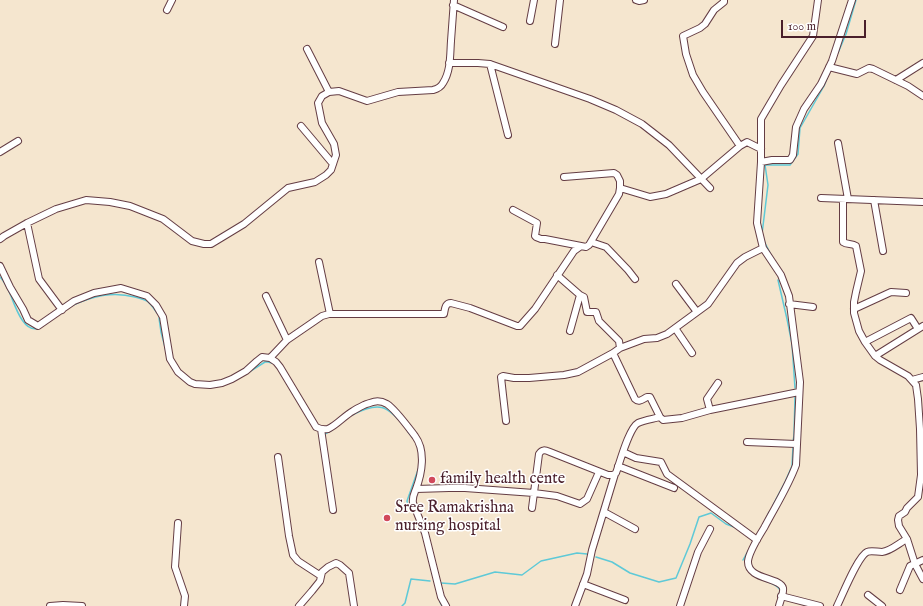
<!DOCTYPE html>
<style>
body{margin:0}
#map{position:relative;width:923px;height:606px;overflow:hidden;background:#f5e6cf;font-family:"IM FELL English",serif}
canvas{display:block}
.scale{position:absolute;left:781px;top:20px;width:85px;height:18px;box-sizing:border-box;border:2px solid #4a1f2b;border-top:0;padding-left:5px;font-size:12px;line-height:14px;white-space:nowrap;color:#4a1f2b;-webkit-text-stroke:3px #fff;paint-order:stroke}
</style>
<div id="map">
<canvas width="923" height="606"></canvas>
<div class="scale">100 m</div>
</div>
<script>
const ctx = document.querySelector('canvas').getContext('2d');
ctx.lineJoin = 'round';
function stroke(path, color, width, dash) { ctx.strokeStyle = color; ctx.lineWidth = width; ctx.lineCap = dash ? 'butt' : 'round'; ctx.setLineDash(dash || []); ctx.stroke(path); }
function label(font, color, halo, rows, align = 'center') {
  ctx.font = font + ' "IM FELL English",serif'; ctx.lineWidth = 3; ctx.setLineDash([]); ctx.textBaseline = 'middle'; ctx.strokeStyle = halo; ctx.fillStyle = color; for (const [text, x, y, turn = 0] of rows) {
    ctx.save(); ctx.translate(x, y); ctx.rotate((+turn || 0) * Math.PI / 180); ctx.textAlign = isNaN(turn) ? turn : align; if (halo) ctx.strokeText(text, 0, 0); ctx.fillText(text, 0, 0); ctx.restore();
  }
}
stroke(new Path2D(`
 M838,53l8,-19 10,-34
 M762,234l6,-49 -3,-20h25l8,-11 2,-26 24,-42 5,-13
 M763,239l10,20
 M0,277c5,5 8,12 11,19 4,10 13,38 28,32
 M778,280l9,39 5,25 3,44
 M71,306c22,-10 41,-15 64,-9 4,1 8,2 12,4 4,3 7,8 10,12
 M159,318l2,14 5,19
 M249,372l16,-10h3l4,1
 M352,415c27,-14 35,-10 53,12
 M408,432l5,6
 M325,434l7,-4
 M793,441l1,-5 1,-40
 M773,505l12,-23 7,-16 1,-19
 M415,514l-7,-8 -1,-5 12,-34
 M765,521l4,-9
 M596,557l16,5 18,11 29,9 17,-4 14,-34 9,-27 12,-4 15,11 8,3
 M743,560l5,-9
 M430,564l3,13
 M753,575c8,7 22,6 27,15l-1,5
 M441,583l14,1 40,-12 27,3 19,-14 36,-8 10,1
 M440,602l2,4
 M402,606l3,-3 6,-24 19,2`), '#5ec9d7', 1.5);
const minor = new Path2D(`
 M636,0l3,1 5,-1
 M724,0v2l-10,8 -9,14 -5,4 -17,8 3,18 7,21 10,17 37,54
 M453,5l50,22
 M167,10l5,-10
 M530,21l4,-21
 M555,44l5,-44
 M307,49l22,43
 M449,63h29l12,1 100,35 26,11 26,14 27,21 41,43
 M490,64l18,71
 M829,67l28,7 12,-6 4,1 35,17 15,10
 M896,80l27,-17
 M301,126l32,38
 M838,143l10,56
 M0,152l18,-11
 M761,162l11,-2h18l3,-5 3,-28 8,-18 17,-25 11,-23 20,-61
 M620,188l30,9 16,-3 35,-15 39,-33 7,-4 14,7
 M821,198l102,4
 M843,199v43c4,3 9,1 13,4l5,25 -5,21 -2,10v11l5,18 6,11 10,14 5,4 28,16 8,9 2,14 2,30 1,46 -3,22 -11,11 -2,4 -6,4 -1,4 1,6 8,13 8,25 8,15
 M874,200l9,51
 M513,210l24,13 -2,13 1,1 5,2h4l36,7
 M27,223l12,56 23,31
 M0,239l4,-3 23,-13 29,-14 30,-9 24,2 20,4 33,13 29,22 12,3h7l33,-20 44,-36 27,-6 11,-7 5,-5 5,-15 -2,-11 -12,-21 -4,-20 4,-7 7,-4 10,-1 28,10 31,-9 35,-2c4,-1 8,-3 10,-7 8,-12 7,-29 8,-42 1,-14 2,-27 3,-41
 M591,242l15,5 22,23 7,9
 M319,262l11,52
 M0,266l10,21 13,22 5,11 10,6 36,-25 20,-8 27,-5 26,8 9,9 7,12 7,42 8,13 12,10 5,2 15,1 12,-2 10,-4 14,-8 11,-10 5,-4 8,1 6,4 4,5 36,60c4,2 7,3 12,2 9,-4 16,-13 25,-18 3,-2 7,-4 11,-6 8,-3 14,-6 23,-1 9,6 21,23 28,32 11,15 7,37 1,53 -2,5 -4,8 -3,14l12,30 16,64 5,9
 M557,275l23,20 4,2 3,15h9l3,9 20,20 1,7
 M676,284l21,28
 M266,296l21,44
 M789,304l24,3
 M854,309l37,-17 15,1
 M675,328l17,25
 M570,331l10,-36
 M865,342l46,-24 7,11
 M613,353l22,46c4,4 8,0 12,-2h3l10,20 3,3 19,-2 28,-8 89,-18
 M875,356l48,-30
 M270,358l17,-18 35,-24 7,-2h115c1,-5 1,-11 7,-11l19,5 47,18h3l15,-17 39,-58 7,-5 5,1 3,-2 30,-51 1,-6v-7l-3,-6 -3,-2 -50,4
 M912,380l11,-3
 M710,410l-3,-11 11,-16
 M506,421l-3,-26 -2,-18 2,-1 11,2h15l35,-3 14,-3 35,-19 7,-5 24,-9 13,-1 10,-4 41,-30 29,-41 8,-6 18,-9
 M321,429l12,81
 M747,442l49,2
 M623,452l13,6 25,4 6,12 90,66
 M278,457l11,79 4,19 5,6 23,15
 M618,466l56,22
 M416,489l33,-1h16l69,5 23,3 23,8 7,-5 12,-27
 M532,508l7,-54c3,-5 6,-4 11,-2l58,23h5l3,-2c4,-11 13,-45 22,-50 7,-3 15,-4 22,-6
 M604,512l31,17
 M178,523l-3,44 10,29 -1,10
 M583,584l42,16
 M900,590l10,-24 13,-6
 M868,595l14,11
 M781,596l39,10
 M50,606l13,-1 19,1
 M299,606l13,-15 8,-10 2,-9 6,-5 8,-4 4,2 9,8 5,33
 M575,606l12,-32 5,-24 23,-76
 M680,606l18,-54 12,-23
 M779,606c1,-5 5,-13 4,-18 -3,-11 -36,-8 -35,-27 1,-8 11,-25 16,-33 11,-21 24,-41 32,-63l4,-83 -11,-86 -8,-21 -18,-27 -6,-25 4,-61v-43l20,-34 32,-49 5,-36
 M837,606c5,-10 21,-50 30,-54 4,-2 10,0 15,0 9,-1 17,-9 25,-13`);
stroke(minor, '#643d44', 8);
stroke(minor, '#fff', 6);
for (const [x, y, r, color] of [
 [432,480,4,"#d1495b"],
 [387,518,4,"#d1495b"]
]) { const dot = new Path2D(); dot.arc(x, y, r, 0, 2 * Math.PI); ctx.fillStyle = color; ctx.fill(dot); stroke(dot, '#fff', 1.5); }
label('16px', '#4a1f2b', '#fff', [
 ["family health cente",440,480],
 ["Sree Ramakrishna",395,509],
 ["nursing hospital",395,527]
], 'left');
</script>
